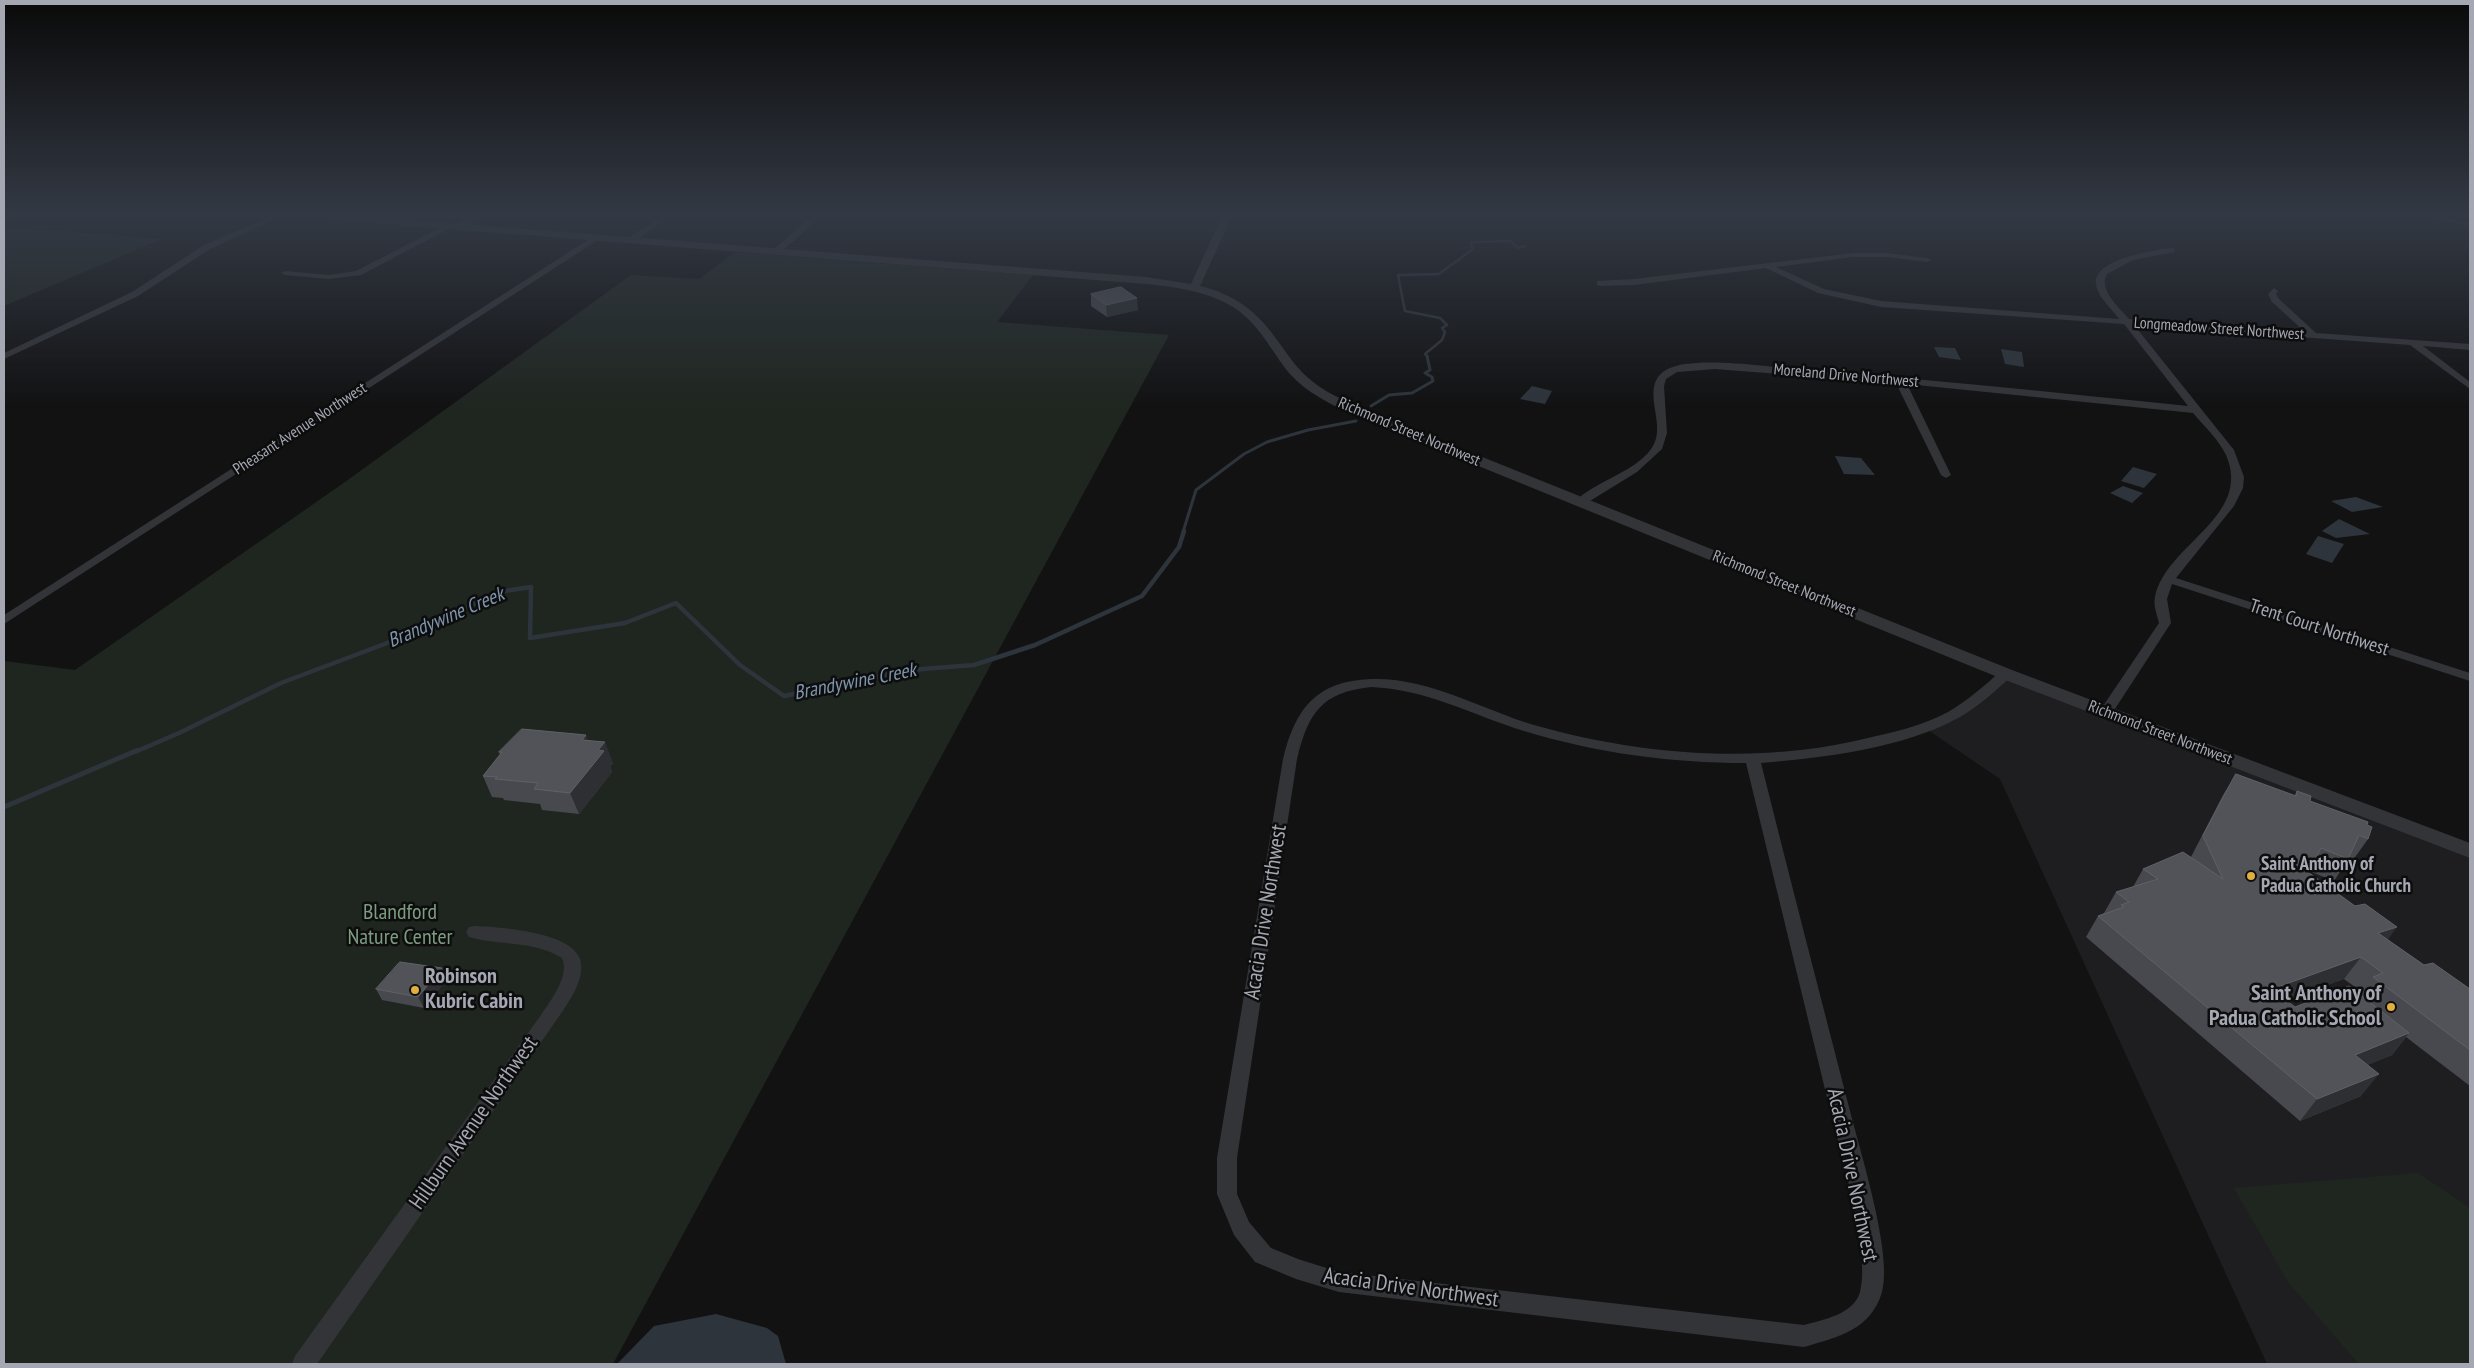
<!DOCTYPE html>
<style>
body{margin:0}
#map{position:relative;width:2474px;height:1368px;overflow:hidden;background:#121213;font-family:"PT Sans Narrow",sans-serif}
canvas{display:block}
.frame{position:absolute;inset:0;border:5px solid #a5a8b3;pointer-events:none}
</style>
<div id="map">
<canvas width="2474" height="1368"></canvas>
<div class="frame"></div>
</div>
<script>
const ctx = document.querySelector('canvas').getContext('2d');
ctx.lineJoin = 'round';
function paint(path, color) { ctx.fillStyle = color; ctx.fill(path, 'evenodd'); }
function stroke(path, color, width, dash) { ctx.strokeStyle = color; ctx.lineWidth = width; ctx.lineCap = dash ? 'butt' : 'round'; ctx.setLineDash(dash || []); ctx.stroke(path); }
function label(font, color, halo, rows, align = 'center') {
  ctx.font = font + ' "PT Sans Narrow",sans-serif'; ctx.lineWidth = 5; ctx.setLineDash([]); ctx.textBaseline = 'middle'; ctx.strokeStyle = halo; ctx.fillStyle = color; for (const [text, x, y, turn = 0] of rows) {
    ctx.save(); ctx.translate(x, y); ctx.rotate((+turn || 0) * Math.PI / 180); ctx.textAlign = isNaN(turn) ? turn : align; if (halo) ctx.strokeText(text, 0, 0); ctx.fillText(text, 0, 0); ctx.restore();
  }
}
paint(new Path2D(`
 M2006,674l464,177v513h-203l-267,-585 -75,-51z`), '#1e1e20');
paint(new Path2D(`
 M4,227l158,12 -158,67z
 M735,252l298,23 -36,47 172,13 -556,1029h-609v-703l71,9 270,-188 286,-207 68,4z
 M2418,1173l52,35v156h-111l-71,-82 -54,-94z`), '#1f2620');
paint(new Path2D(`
 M1934,347l21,1 6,12 -22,-3z
 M2001,349l21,3 2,15 -19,-3z
 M1532,386l20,5 -7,13 -25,-5z
 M1835,456l26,2 14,17 -31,-1z
 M2133,467l24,7 -13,14 -23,-7z
 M2123,486l20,7 -11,10 -22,-10z
 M2356,497l27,10 -31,5 -21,-11z
 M2339,519l31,15 -34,4 -14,-7z
 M2318,536l26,8 -12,19 -26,-9z
 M716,1314l51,14 11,8 8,28h-169l37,-38z`), '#2d343b');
stroke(new Path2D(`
 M1428,357l-3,-3 17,-14 3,-8 -3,-4 5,-3 -7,-7 -35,-7 -7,-36 41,-1 34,-25 -2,-6 3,-1 37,-1 6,7 8,-2`), '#2d343b', 2.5);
stroke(new Path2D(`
 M1371,406l18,-11 23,-2 21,-12 -1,-4 -7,-4 5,-3 -3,-14
 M1183,532l13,-42 48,-36 23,-12 41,-12 48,-9`), '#2d343b', 3);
stroke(new Path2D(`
 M135,752l44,-19 102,-50 138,-52 79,-39 33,-5 -1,51 95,-15 51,-20 64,62 44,31 126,-26 64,-5 61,-20 107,-49 37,-49 5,-16`), '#2d343b', 4.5);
stroke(new Path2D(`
 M4,807l134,-57`), '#2d343b', 5);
paint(new Path2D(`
 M272,216h11l-73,33 -72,47 -134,63v-6l128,-61 72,-47z
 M472,216h10l-20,13h-6v-4z
 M662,216h9l-37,26h-6v-4z
 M812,216h9l-42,38h-6v-4z
 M2326,216h8l-6,5 -4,-2z
 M2420,216h16l34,7v4z
 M447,224l7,2 -93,49 -32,4 -44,-4 -4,-2 4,-2 44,4 27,-4z
 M594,236l7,2 -597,386v-9z
 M2171,248h3v4l-41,8 -26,14c-9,16 12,33 22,45l176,13 -33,-30 -4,-8 6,-6 4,3 -2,3 3,5 37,34 154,11v6l-47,-4 47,36v7l-60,-44 -276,-20 100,125 10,27 -1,11 -9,18 -58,72 294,95v8l-298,-97 -5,15 4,24 -60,92h-10l-2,-3 60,-89c-2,-8 -6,-18 -4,-26 11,-53 98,-80 71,-142 -7,-15 -22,-29 -33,-42l-286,-29 44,91 -5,3 -5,-3 -45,-92 -181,-14 -38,3 -11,7 -2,7 3,47 -5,16 -25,23 -52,32h-8l-2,-2c18,-21 66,-31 79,-58 12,-22 -15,-58 12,-74 26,-15 103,-3 135,0 129,9 258,23 387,36l-64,-82 -243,-17 -63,-14 -52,-25 -132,17 -34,1 -3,-1v-4l37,-2 219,-26h34l40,5 4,2 -4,2 -40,-5h-34l-77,10 48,22 57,12 238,18c-7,-10 -22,-23 -23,-35 -3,-25 58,-34 75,-36z
 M2006,670l5,1 2,3 -2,3c-16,14 -32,29 -51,40 -55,31 -137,41 -199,46 29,116 59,232 89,348 10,40 43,144 32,181 -11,38 -44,45 -78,55l-465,-55 -43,-13 -41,-17 -21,-27 -17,-41v-36l66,-399c12,-50 33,-78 88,-80 57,-2 110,30 163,46 109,31 228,40 338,12 26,-6 52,-12 76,-25 19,-11 36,-26 53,-41zM1371,687c55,2 101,28 153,44 72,22 147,32 222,32 28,116 56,231 84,347 10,40 41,145 30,182 -6,22 -37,28 -56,33l-465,-53 -41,-13 -27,-11 -22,-26 -12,-28v-36l60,-399c11,-46 25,-67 74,-72z
 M475,926c25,1 96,6 105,33 7,21 -16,50 -27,66l-236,339h-25l3,-8 246,-341c10,-15 29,-39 21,-57 -29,-18 -62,-12 -93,-21l-3,-5 3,-5z`), '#333438');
paint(new Path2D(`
 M316,216h43l787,61 45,7 31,-68h10l-32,70c34,8 58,26 77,54 9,12 18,26 29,36 16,15 37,24 57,33l649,261 458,173v15l-470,-180 -647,-263c-22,-11 -46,-22 -63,-41 -19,-23 -31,-51 -57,-67 -26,-16 -57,-20 -87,-23l-825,-65z`), '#333438');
paint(new Path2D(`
 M1091,294l47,16 -31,7 -16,-11z
 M586,735l1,5 26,23 -3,3 2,6 -33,42 -37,-4 -2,-6 -36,-4 -1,-2 -11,-1 -9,-21 17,-21 -1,-3z
 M2236,774l58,22 3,-5 13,10 57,24 1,14 -15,21 -4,-2 -15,23 -25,-10 -1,1 79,67 37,26 46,24v97l-64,-49 -14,18 -25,10 -6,31 -61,25 -214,-184 12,-21 6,-3 12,-21 17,-5 10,-18 48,-12 32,-62zM2344,979l18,13 -2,3 -65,12 -9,-7z
 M442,968l5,11 -23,29 -42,-8 -6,-11z`), '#48494e');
paint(new Path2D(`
 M1137,298l1,12 -31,7 -1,-12z
 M586,735l7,21 -11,-16z
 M605,742l8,21 -3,3 2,6 -33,42 -9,-21 28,-43z
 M2397,927l-16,22 -3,-16z
 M2361,957l-17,22 -87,32 15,-22z
 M442,968l5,11 -23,29 -6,-11z
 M2409,1033l-17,22 -54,22 17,-22z
 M2379,1074l-18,22 -61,25 17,-22z`), '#2e2f32');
const building = new Path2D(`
 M1121,287l16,11 -31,7 -15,-11z
 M522,729l64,6 -4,5 23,2 -7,8 6,1 -34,42 -36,-4 4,-6 -43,-4 2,-2 -14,-1 19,-24h-3z
 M2236,774l60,22 1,-5 14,5 -1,5 58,21 -1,3 5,2 -4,12 -9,-4 -11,24 -27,-11 -13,24 47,34 10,-2 32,23 -19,6 46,32 9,-2 37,26v61l-97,-73 10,-4 -22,-16 -89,32 23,18 54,-21 60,47 -54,22 24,19 -62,25 -219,-183 26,-9 -3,-2 8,-3 -13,-10 42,-13 -15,-10 40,-17 40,27 -20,-43z
 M400,962l42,6 -24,29 -42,-8z`);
paint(building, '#525359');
stroke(building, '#5f6167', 1);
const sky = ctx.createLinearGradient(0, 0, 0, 408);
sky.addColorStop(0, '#0a0a0a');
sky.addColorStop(0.53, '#333944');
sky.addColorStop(1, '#33394400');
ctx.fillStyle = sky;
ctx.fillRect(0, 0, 2474, 408);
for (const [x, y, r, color] of [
 [2251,876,5,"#e1af3c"],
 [415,990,5,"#e1af3c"],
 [2391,1007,5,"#e1af3c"]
]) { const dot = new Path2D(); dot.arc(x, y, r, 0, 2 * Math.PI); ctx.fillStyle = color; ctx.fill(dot); stroke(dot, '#0d0d0e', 2); }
label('16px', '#a5a8b3', '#0d0d0e', [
 ["Longmeadow Street Northwest",2219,329,4],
 ["Moreland Drive Northwest",1846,376,5],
 ["Pheasant Avenue Northwest",300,429,-33],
 ["Richmond Street Northwest",1409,432,23],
 ["Richmond Street Northwest",1784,584,22],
 ["Richmond Street Northwest",2160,733,21]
]);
label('19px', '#a5a8b3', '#0d0d0e', [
 ["Trent Court Northwest",2319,628,18]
]);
label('bold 19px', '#a5a8b3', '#0d0d0e', [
 ["Saint Anthony of",2261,865],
 ["Padua Catholic Church",2261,887]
], 'left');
label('italic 20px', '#7e95ab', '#0d0d0e', [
 ["Brandywine Creek",446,618,-23],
 ["Brandywine Creek",855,682,-11]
]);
label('22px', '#a5a8b3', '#0d0d0e', [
 ["Acacia Drive Northwest",1266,912,-81],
 ["Hillburn Avenue Northwest",474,1123,-55],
 ["Acacia Drive Northwest",1852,1175,78],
 ["Acacia Drive Northwest",1411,1288,8]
]);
label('22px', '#7d9c80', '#0d0d0e', [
 ["Blandford",400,913],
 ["Nature Center",400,938]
]);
label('bold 22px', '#a5a8b3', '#0d0d0e', [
 ["Robinson",425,977],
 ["Kubric Cabin",425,1002],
 ["Saint Anthony of",2381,994,"right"],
 ["Padua Catholic School",2381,1019,"right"]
], 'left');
</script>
